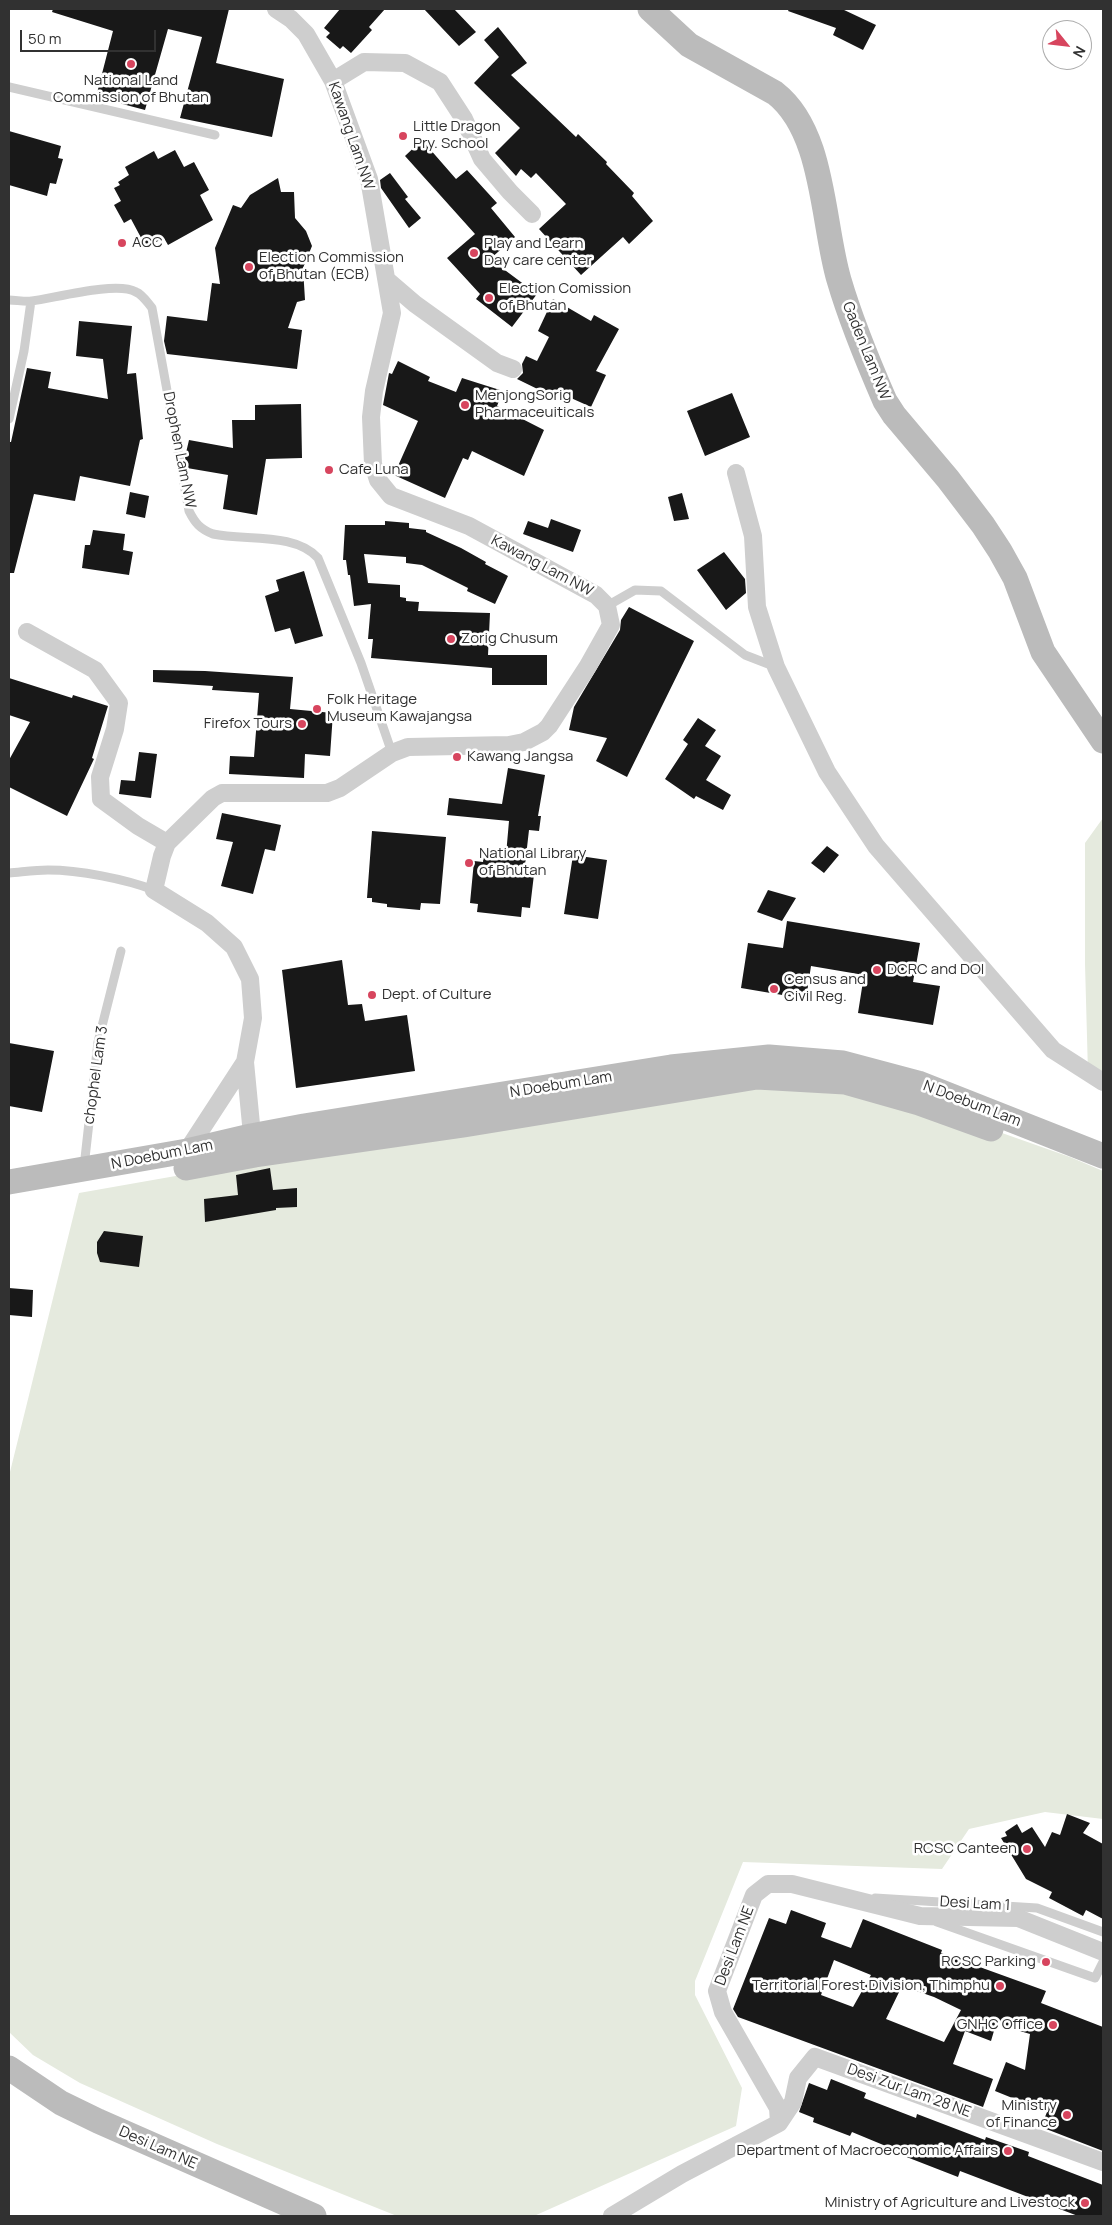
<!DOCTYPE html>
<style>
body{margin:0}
#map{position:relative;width:1112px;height:2225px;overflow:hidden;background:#fff;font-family:Manrope,sans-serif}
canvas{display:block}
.frame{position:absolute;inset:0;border:10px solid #313131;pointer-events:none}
.north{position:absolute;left:1042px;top:20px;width:50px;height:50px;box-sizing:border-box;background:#fff;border:1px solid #adadad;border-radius:50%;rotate:119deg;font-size:14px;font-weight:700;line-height:20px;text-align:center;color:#313131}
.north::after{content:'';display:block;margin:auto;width:18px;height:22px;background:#d7455e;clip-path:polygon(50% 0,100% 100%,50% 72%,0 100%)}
.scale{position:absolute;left:20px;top:30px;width:136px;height:22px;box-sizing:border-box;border:2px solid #313131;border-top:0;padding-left:6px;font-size:15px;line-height:18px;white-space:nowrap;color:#313131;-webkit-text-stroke:4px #fff;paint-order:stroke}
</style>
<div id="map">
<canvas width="1112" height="2225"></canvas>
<div class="frame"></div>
<div class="north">N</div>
<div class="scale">50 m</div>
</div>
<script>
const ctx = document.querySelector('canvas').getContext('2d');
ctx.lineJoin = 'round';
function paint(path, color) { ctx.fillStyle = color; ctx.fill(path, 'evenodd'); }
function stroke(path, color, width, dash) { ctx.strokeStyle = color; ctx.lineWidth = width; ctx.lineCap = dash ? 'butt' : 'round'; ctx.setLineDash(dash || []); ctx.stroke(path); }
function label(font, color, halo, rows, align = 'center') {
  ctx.font = font + ' Manrope,sans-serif'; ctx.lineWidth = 5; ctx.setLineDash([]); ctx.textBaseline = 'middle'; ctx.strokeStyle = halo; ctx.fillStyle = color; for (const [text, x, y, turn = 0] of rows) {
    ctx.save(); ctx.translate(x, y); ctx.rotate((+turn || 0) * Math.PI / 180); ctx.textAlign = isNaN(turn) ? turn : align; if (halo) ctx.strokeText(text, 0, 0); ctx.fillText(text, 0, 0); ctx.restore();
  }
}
paint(new Path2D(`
 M1103,818v266l-15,-11 -3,-109v-121z
 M738,1077l128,8 204,72 33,14v648l-58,-7 -76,17 -27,40 -199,-7 -48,119v14l47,93 -6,38 -202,90h-137l-180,-72 -137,-61 -47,-28 -24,-23v-556l70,-283z`), '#e5eade');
paint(new Path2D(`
 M53,9h176l-13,54 68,16 -12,58 -92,-19 22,-81 -34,-8 -23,81 -49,-13 17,-66 -61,-19z
 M340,9h45l-16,18 3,3 -21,23 -8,-7 -3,3 -14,-12 4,-4 -6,-5z
 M424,9h30l22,23 -17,14z
 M789,9h53l34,16 -13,25 -30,-15 3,-7 -48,-17z
 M498,27l29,36 -16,12 65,62 2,-3 29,28 -1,2 28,29 -2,3 21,25 -24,23 -6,-7 -42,38 -42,-46 27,-25 -30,-31 -5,5 -10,-9 -5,7 -21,-23 25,-25 -46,-45 25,-26 -15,-17z
 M9,131l52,15 -3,12 5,1 -7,25 -6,-1 -3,13 -38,-11z
 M422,140l34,39 11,-9 30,33 -6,5 24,29 -25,22 47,35 -25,33 -36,-28 4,-5 -33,-36 28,-24 -70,-78z
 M175,150l9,17 10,-5 15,28 -9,5 13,25 -45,25 -4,-7 -18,9 -15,-28 -7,4 -10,-18 7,-4 -7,-13 6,-3 -2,-3 11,-7 -4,-8 29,-16 4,8z
 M390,173l18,24 -3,2 16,19 -12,10 -28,-40 -1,-8z
 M278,178l3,14h13l1,26 11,13 6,15 -9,22 2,32 -8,2 -9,26 14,2 -5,39 -130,-15 -3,-13 3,-25 40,5 5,-38 8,1 -5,-36 18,-43 8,3 9,-13z
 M553,299l38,22 3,-6 25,14 -23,42 10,4 -15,32 -29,-13 -2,6 -43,-21 6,-6 -1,-9 4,-8 11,5 12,-24 -11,-6z
 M79,321l53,5 -5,48 9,-1 7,66 -3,1 -10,46 -50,-10 -5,25 -41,-7 -20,79h-5v-131h2l16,-74 24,4 -3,16 60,11 -5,-40 -27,-3z
 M398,361l32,16 -2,4 28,11 6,-14 41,13 -6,15 47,24 -20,46 -52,-25 -4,9 -5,-2 -18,40 -51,-23 24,-54 -35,-16 6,-32 3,1z
 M732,393l18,44 -45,19 -18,-45z
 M301,404l1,54 -36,1 -9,56 -34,-6 5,-34 -41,-7 -2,-11 4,-17 44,8 -1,-28h23v-15z
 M130,492l19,4 -4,22 -19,-4z
 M682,493l7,26 -15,2 -6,-24z
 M551,519l30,11 -8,22 -50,-18 5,-13 20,7z
 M385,521l24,2v5l17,2v2l35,16 25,14 -1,2 23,12 -13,28 -28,-13 1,-3 -46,-23 -16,-2v-6l-42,-3 4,29 32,2v12l6,1v3l13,1 -1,9 72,2 -2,42h59v30h-55v-17l-121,-10 2,-19h-5l3,-35 -17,2 -4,-31h-2l-2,-15h-3l2,-35h40z
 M93,530l32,4 -2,16 10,2 -4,23 -47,-7 3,-23h5z
 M724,552l21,27 1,14 -20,17 -29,-40z
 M304,571l19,65 -28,8 -5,-16 -15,4 -10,-36 14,-5 -3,-11z
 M629,607l65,34 -67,136 -31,-16 11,-23 -38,-8 5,-23 46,-77 1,-10z
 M153,670l52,1 88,6 -3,32 43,4 -3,43 -25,-2 -1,24 -75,-4 1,-18 24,1 5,-64 -47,-3 1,-4 -60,-4z
 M9,678l63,20 1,-3 35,11 -16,52 2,1 -27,57 -58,-29v-27l21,-38 -21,-7z
 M698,718l18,12 -11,16 16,10 -15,24 25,15 -8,15 -27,-14 -2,3 -29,-20 23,-35 -5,-4z
 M139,752l18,2 -6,44 -32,-4 2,-14 14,1z
 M508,768l37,7 -7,41h3l-2,15 -10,-1 -4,35 10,1 -5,42 -8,-1 -1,10 -44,-5 1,-8 -8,-1 4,-42 9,1 1,-9 22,2 3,-34 -62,-6 2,-17 53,6z
 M222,813l59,12 -6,26 -10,-2 -12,45 -32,-8 12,-44 -17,-3z
 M372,831l74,6 -6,67 -19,-1 -1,7 -33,-3v-3l-15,-2v-4h-5z
 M827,846l12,9 -15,18 -13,-10z
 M573,855l34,5 -9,59 -34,-5z
 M768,890l28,8 -14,23 -25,-9z
 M787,921l133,22 -7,39 27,4 -7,39 -75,-12 6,-38 -53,-9 -5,33 -65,-11 7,-45 35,5z
 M342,960l6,45 14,-1 3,17 42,-6 8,56 -119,17 -14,-118z
 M9,1043l45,8 -12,61 -33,-6z
 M270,1168l3,22 24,-2v19l-21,1v2l-71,12 -1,-23 34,-4 -2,-20z
 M104,1231l39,5 -4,31 -39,-5 -3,-9v-11z
 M9,1288l24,2 -1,27 -23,-2z
 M1067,1814l23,9 -7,10 20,11v75l-17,-9 -3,6 -34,-18 3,-6 -26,-13 -25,-41 6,-2 -2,-4 12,-8 5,9 10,-6 13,20 7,-15 8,3z
 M791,1910l35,13 -5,14 30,11 12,-29 79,31 -1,3 105,38 -5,12 62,24v124l-62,-24 6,-15 -52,-21 11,-29 19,8 5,-36 -34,-10 -5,17 -26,-10 -12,33 40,15 -10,28 -245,-90 -5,-8 36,-91 17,6zM834,1960l37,15 -18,32 -32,-12zM902,1986l32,11 27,13 -17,32 -58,-23z
 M831,2079l35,14 -2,5 52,20 1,-4 68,26 1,-3 43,15 -1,4 75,29v31h-25l-118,-45 -2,6 -54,-21 1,-2 -53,-22 -2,4 -37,-14 1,-4 -15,-6 10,-29 18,7z`), '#181818');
stroke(new Path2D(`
 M9,87l206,48
 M9,300c7,0 16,2 23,1 23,-3 85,-20 104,-9 7,3 11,10 16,16l37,203c6,12 11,18 24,23 32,7 82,-2 105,24l43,105 31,90
 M9,419l15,-68 7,-50
 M607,606l28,-16 26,1 84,64 31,12
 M9,873c13,-1 26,-3 39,-3 31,0 77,9 106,20
 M84,1167l14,-125 23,-91
 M875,1898l162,10 66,24
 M937,1922l158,56 8,-16`), '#cecece', 9);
stroke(new Path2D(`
 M333,81l31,-19 41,1 35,19 24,37 18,40 28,33 22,22
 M387,280l28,24 82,59 16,6
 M736,473l17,63 4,71 19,60 51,105 49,74 177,204 50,32
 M27,632l68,38 24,33 -4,26 -15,48 1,22 37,27 29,17
 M253,1145l-8,-83 8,-44 -3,-39 -16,-32 -27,-24 -53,-33 8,-34 5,-13 46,-45 9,-5h105l13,-5 52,-35 16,-6 101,-2 15,-3 19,-10 6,-6 39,-60 23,-41 -4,-19 -11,-11 -127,-69 -78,-30 -13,-16 -5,-16 -2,-47 3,-26 18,-78 -23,-134 -36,-98 -27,-47 -15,-15 -15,-10
 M187,1156v-5l58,-89
 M779,2123l-1,-15 -55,-96 -6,-21 37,-96 14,-11h24l128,32 98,2 85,34
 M612,2216l70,-42 97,-51 14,-21 5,-24 17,-21 288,105`), '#cecece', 18);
stroke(new Path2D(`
 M650,9l39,36 86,48c50,39 47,130 64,187 12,41 29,82 46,121l9,14 54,64 35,46 17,26 15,27 28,74 60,89
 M186,1168l69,-13 209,-30 293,-48 88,5 74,21 72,26
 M9,1182l178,-31 64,-15 53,-10 367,-59 98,-10 74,6 75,20 185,73
 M9,2068l52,35 37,18 216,95`), '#bbb', 25);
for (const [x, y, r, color] of [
 [131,64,5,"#d7455e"],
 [403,136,5,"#d7455e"],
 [122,243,5,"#d7455e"],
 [474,253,5,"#d7455e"],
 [249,267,5,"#d7455e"],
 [489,298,5,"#d7455e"],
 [465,405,5,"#d7455e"],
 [329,470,5,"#d7455e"],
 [451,639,5,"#d7455e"],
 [317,709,5,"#d7455e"],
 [302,724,5,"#d7455e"],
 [457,757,5,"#d7455e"],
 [469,863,5,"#d7455e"],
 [877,970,5,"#d7455e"],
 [774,989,5,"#d7455e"],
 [372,995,5,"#d7455e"],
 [1027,1849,5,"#d7455e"],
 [1046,1962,5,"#d7455e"],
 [1000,1986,5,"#d7455e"],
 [1053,2025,5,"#d7455e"],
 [1067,2115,5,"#d7455e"],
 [1008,2151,5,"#d7455e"],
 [1085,2203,5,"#d7455e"]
]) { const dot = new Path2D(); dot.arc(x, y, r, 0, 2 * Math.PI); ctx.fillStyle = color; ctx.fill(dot); stroke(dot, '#fff', 2); }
label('15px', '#313131', '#fff', [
 ["National Land",131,81,"center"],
 ["Commission of Bhutan",131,98,"center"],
 ["Little Dragon",413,127],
 ["Pry. School",413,144],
 ["ACC",132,243],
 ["Play and Learn",484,244],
 ["Day care center",484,261],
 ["Election Commission",259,258],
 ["of Bhutan (ECB)",259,275],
 ["Election Comission",499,289],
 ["of Bhutan",499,306],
 ["MenjongSorig",475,396],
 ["Pharmaceuiticals",475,413],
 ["Cafe Luna",339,470],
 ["Zorig Chusum",461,639],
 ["Folk Heritage",327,700],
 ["Museum Kawajangsa",327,717],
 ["Firefox Tours",292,724,"right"],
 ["Kawang Jangsa",467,757],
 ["National Library",479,854],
 ["of Bhutan",479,871],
 ["DCRC and DOI",887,970],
 ["Census and",784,980],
 ["Civil Reg.",784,997],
 ["Dept. of Culture",382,995],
 ["RCSC Canteen",1017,1849,"right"],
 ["RCSC Parking",1036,1962,"right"],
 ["Territorial Forest Division, Thimphu",990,1986,"right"],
 ["GNHC Office",1043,2025,"right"],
 ["Ministry",1057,2106,"right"],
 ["of Finance",1057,2123,"right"],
 ["Department of Macroeconomic Affairs",998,2151,"right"],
 ["Ministry of Agriculture and Livestock",1075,2203,"right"]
], 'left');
label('15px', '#313131', '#fff', [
 ["Kawang Lam NW",351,136,71],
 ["Gaden Lam NW",866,351,68],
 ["Drophen Lam NW",179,450,79],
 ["Kawang Lam NW",542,566,28],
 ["chophel Lam 3",96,1075,-82],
 ["N Doebum Lam",561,1085,-9],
 ["N Doebum Lam",972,1104,21],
 ["N Doebum Lam",162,1155,-11],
 ["Desi Lam 1",975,1904,3],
 ["Desi Lam NE",735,1946,-69],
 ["Desi Zur Lam 28 NE",909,2091,20],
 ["Desi Lam NE",158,2148,24]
]);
</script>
